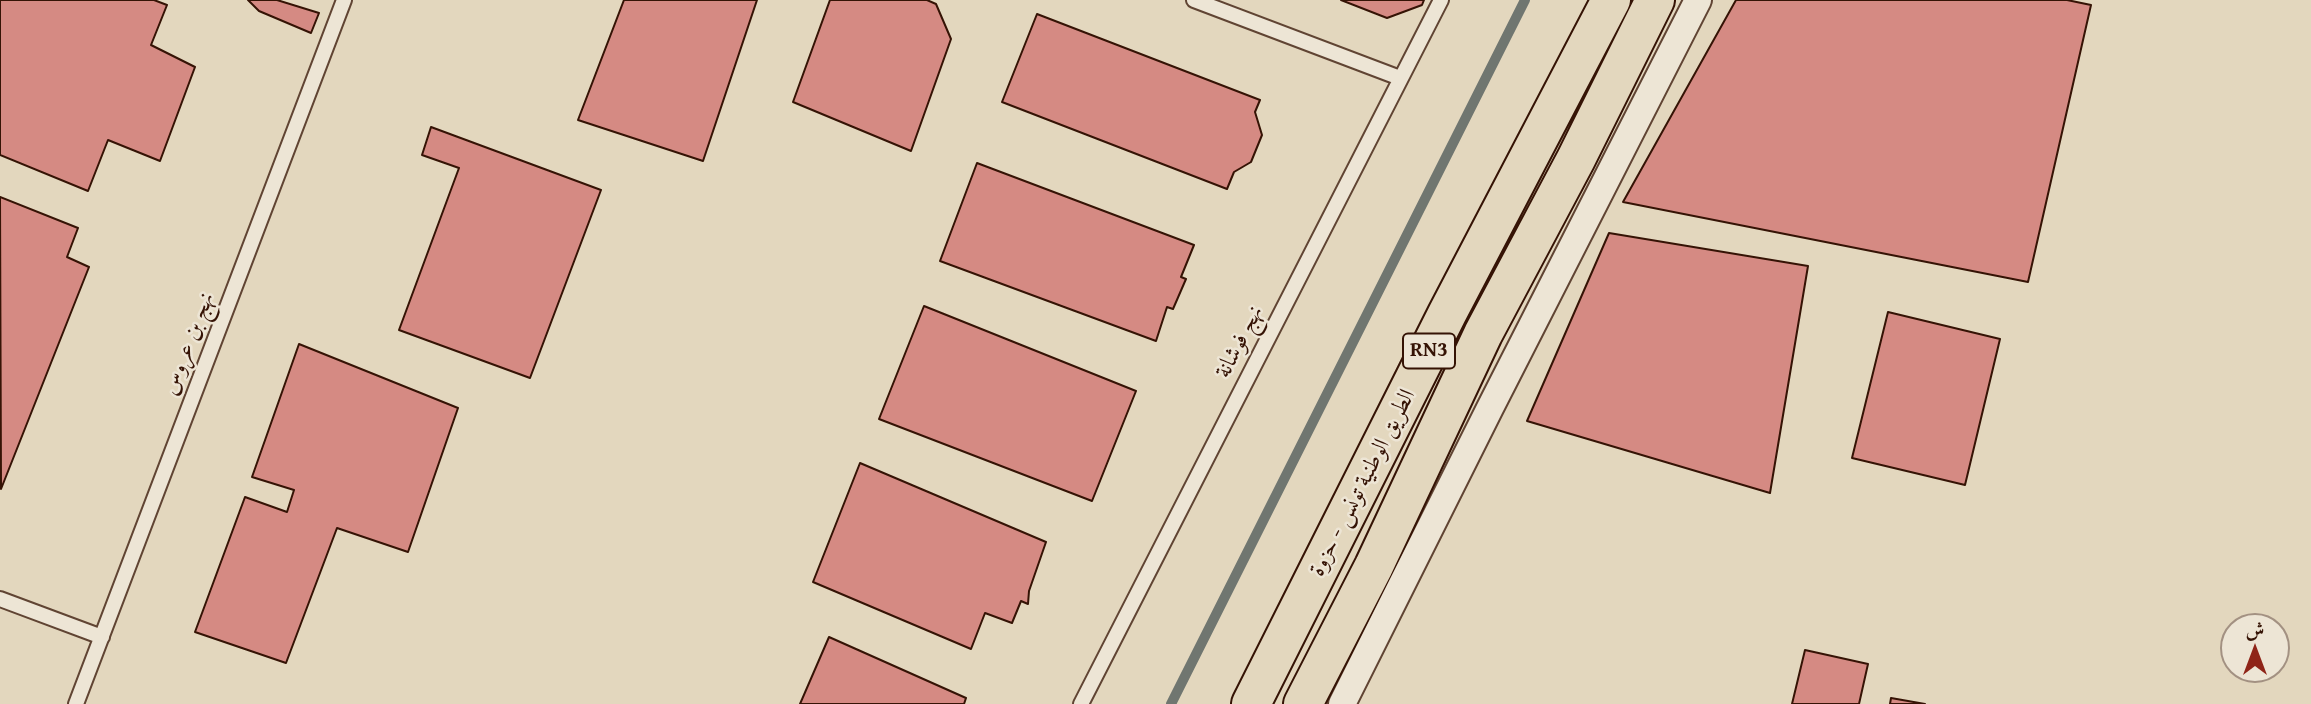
<!DOCTYPE html>
<meta charset="utf-8">
<style>
body{margin:0}
#map{position:relative;width:2311px;height:704px;overflow:hidden;background:#e3d7be;font-family:"Gentium Book Plus",Amiri,serif}
canvas{display:block}
.north{position:absolute;left:2220px;top:613px;width:70px;height:70px;box-sizing:border-box;background:#ede5d5;border:2px solid #a39182;border-radius:50%;rotate:0deg;font-size:19px;font-weight:700;line-height:28px;text-align:center;color:#351305}
.north::after{content:'';display:block;margin:auto;width:24px;height:32px;background:#8f2418;clip-path:polygon(50% 0,100% 100%,50% 72%,0 100%)}
</style>
<div id="map">
<canvas width="2311" height="704"></canvas>
<div class="north">ش</div>
</div>
<script>
const ctx = document.querySelector('canvas').getContext('2d');
ctx.lineJoin = 'round';
function stroke(path, color, width, dash) { ctx.strokeStyle = color; ctx.lineWidth = width; ctx.lineCap = dash ? 'butt' : 'round'; ctx.setLineDash(dash || []); ctx.stroke(path); }
function paint(path, color) { ctx.fillStyle = color; ctx.fill(path, 'evenodd'); }
function label(font, color, halo, rows, align = 'center') {
  ctx.font = font + ' "Gentium Book Plus",Amiri,serif'; ctx.lineWidth = 5; ctx.setLineDash([]); ctx.textBaseline = 'middle'; ctx.strokeStyle = halo; ctx.fillStyle = color; for (const [text, x, y, turn = 0] of rows) {
    ctx.save(); ctx.translate(x, y); ctx.rotate((+turn || 0) * Math.PI / 180); ctx.textAlign = isNaN(turn) ? turn : align; if (halo) ctx.strokeText(text, 0, 0); ctx.fillText(text, 0, 0); ctx.restore();
  }
}
stroke(new Path2D(`
 M1171,704l354,-704`), '#707670', 10);
const building = new Path2D(`
 M0,0h154l13,5 -16,40 44,22 -35,94 -52,-21 -20,51 -88,-36z
 M248,0h29l42,13 -8,20 -52,-22z
 M624,0h133l-54,161 -125,-41z
 M830,0h97l9,4 15,35 -40,112 -118,-49z
 M1341,0h83l-2,5 -35,13z
 M1736,0h331l24,5 -63,277 -405,-80z
 M1037,14l223,86 -5,12 7,23 -11,27 -17,10 -7,17 -225,-87z
 M431,127l170,63 -71,188 -131,-48 60,-162 -37,-13z
 M977,163l217,82 -13,32 5,2 -13,30 -6,-2 -11,34 -216,-80z
 M0,197l78,31 -11,29 22,10 -88,222z
 M1609,233l199,33 -38,227 -243,-72z
 M924,306l212,85 -44,110 -213,-82z
 M1888,312l112,27 -35,146 -113,-27z
 M299,344l159,64 -50,144 -71,-24 -51,135 -91,-31 50,-135 42,15 7,-22 -42,-13z
 M860,463l186,79 -17,49 -1,13 -7,-3 -9,22 -27,-10 -14,36 -158,-67z
 M829,637l137,61 -2,6h-164z
 M1805,650l63,14 -9,40h-67z
 M1891,698l34,6h-35z`);
paint(building, '#d58a83');
stroke(building, '#351305', 2);
const lane = new Path2D(`
 M1194,0l206,78
 M0,599l102,38
 M76,704l268,-704
 M1081,704l360,-704`);
const street = new Path2D(`
 M1342,704l148,-296 208,-408`);
const primary = new Path2D(`
 M1251,704l196,-390 164,-314
 M1303,704l71,-138 109,-232 93,-175 79,-159`);
stroke(lane, '#604433', 18);
stroke(street, '#604433', 30);
stroke(primary, '#351305', 42);
stroke(lane, '#ede5d5', 14);
stroke(street, '#ede5d5', 26);
stroke(primary, '#e3d7be', 38);
for (const [x, y, w] of [
 [1429,351,52]
]) { const box = new Path2D(); box.roundRect(x - w / 2, y - 17.5, w, 35, 5); ctx.fillStyle = '#ede5d5'; ctx.fill(box); stroke(box, '#351305', 2); }
label('bold 21px', '#351305', null, [
 ["RN3",1429,351]
]);
label('23px', '#351305', '#ede5d5', [
 ["نهج فوشانة",1240,342,-63],
 ["نهج بن عروس",189,344,-69],
 ["الطريق الوطنية تونس - حزوة",1363,483,-63]
]);
</script>
